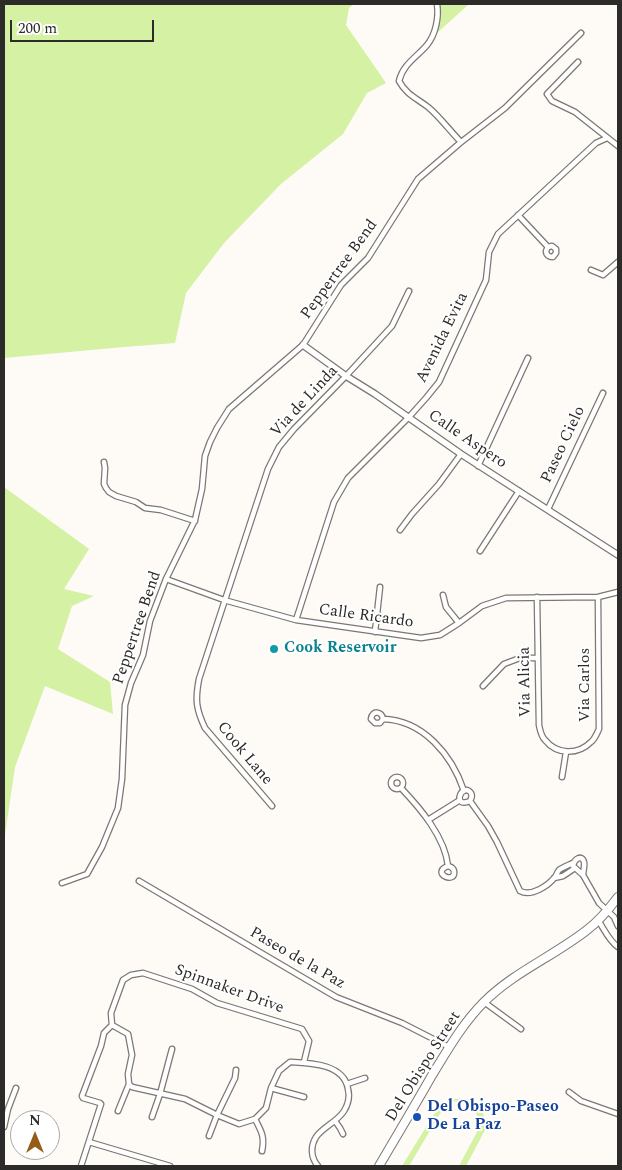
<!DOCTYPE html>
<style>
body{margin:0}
#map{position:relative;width:622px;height:1170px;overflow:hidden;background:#fefaf6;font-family:Spectral,serif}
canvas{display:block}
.frame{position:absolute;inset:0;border:5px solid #2d2b29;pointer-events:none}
.north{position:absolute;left:10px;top:1110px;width:50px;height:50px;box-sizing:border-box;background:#fff;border:1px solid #abaaa9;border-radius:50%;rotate:0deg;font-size:14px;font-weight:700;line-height:20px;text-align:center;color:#2d2b29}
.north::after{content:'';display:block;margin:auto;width:18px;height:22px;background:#965d1a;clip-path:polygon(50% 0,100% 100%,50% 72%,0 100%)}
.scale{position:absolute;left:10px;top:20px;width:144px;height:22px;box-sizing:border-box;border:2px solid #2d2b29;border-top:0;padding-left:6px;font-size:15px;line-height:18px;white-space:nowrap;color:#2d2b29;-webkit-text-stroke:4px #fff;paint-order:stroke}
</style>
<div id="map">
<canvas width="622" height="1170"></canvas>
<div class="frame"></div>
<div class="north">N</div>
<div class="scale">200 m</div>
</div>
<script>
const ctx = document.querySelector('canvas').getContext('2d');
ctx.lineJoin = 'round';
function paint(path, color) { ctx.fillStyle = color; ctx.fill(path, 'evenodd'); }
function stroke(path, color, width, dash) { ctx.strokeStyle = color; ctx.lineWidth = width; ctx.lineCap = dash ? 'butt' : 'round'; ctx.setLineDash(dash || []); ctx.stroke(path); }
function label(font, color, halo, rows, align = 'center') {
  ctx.font = font + ' Spectral,serif'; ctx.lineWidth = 4; ctx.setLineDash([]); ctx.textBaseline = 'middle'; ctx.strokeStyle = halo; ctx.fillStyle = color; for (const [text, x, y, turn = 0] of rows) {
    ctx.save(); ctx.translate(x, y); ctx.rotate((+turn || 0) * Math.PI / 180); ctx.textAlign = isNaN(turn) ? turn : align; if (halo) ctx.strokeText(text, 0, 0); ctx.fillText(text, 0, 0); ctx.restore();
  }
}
paint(new Path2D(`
 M4,4h350l-5,4 -3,17 40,58 -19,10 -24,41 -62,50 -57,59 -38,50 -11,50 -51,4 -120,11z
 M440,4h29l-33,30 4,-26z
 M4,487l85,62 -25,40 30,7 -22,10 -14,43 52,33 3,32 -68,-28 -30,81 -11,75z
 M464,1098l11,6 9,11 1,15 -19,36h-7l18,-34 2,-12 -5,-12 -6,-5 -13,-2 -11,6 -35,59h-7l37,-60 10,-6z`), '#d5f1a4');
const minor = new Path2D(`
 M437,4c2,13 -1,30 -10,41 -10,12 -24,19 -28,36 7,13 17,17 29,26 12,10 22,24 33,35
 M578,62l-31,32 5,7 23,11 43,34
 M518,215l30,32 4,-1 4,3v4l-3,4c-4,0 -7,-2 -7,-6l2,-4
 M591,270l12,5 15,-13
 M104,462l1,6 -1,16 2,4 3,4 7,4 20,6 9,6 16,2 34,11
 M478,466l50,-108
 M548,509l55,-116
 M400,530l12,-16 27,-30 22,-30
 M480,551l39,-60
 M166,579l58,21 72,20 125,18 19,-3 19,-12 23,-17 24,-8 92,-1 20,-5
 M443,595l3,12 13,16
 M537,597l2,128c1,5 2,11 6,15 12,15 33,15 46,2 4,-3 6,-9 8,-13l-1,-132
 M296,620l38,-118 14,-24 61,-61 17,-19 13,-16 47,-102 3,-28 9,-18 98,-91 11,-5
 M375,632l5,-45
 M483,686l21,-22 16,-6h18
 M383,719c-1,-8 -11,-9 -12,0l4,4h5l3,-4c40,1 69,36 81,72
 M391 783a6 6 0 1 1 12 0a6 6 0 1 1-12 0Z
 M562,777l4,-25
 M401,788c19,20 44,49 47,78 3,1 5,1 6,5 2,14 -24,2 -6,-5
 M470,801c-19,8 -8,-20 1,-8 2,4 0,5 -1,8l18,25 9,16 23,49c11,6 28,-5 35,-14 3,-4 1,-3 4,-7 4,-3 10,-5 14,-7
 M272,806l-67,-78c-9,-19 -10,-28 -6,-49l69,-210 11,-22 15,-18 52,-53 46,-50 17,-35
 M428,820l32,-20
 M583,875c0,-3 2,-10 1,-13 -2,-8 -10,-3 -11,4l10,9 16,28 15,14 4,9
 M554,878l9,-2 12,-8
 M139,881l197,116 66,26 47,24
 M62,883l25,-9 15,-27 16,-39 4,-29 3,-74 6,-22 12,-28 7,-34 16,-42 29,-59 7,-31 3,-33 5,-14 7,-14 12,-19 74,-64 38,-60 27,-27 50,-79 42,-36 45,-35 76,-75
 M598,920c6,9 11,21 20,27
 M484,1002l37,27
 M112,1025l16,9 4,21 -4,19 1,10 -11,27
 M129,1084l3,3 53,12 32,16 22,9 16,-5 11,-11 5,-20 8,-17 11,-9c21,1 54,2 58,27 2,8 1,14 -4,22 -7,11 -21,16 -28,26 -6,10 -5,21 2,29
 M347,1084l18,-6
 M271,1088l33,9
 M569,1092l12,9 37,13
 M152,1117l8,-23 12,-45
 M255,1119c6,12 10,17 7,32
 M335,1121l5,7 3,6
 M4,1127l4,-18 8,-21
 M209,1136l8,-21 18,-37 1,-8
 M89,1142l81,24
 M81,1166l20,-62 -1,-1 -17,-5 -1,-2 19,-50 3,-13 8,-8 -1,-12 12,-33 8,-5 12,-2 49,16 25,14 85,26 7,12 -5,21`);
const tertiary = new Path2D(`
 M303,345l43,31 29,18 86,60 157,101`);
const primary = new Path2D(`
 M379,1166c17,-29 35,-59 52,-89 16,-26 31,-53 53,-75 30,-30 70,-46 103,-72 12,-9 22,-21 31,-33`);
stroke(minor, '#7c7773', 7);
stroke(tertiary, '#7c7773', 8);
stroke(primary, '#7c7773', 10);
stroke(minor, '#fff', 4.5);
stroke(tertiary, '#fff', 5.5);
stroke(primary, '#fff', 8);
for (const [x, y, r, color] of [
 [274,649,5,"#0f9aa8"],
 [417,1117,5,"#1a4fb4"]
]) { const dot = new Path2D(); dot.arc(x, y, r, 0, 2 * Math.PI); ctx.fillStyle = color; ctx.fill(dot); stroke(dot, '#fff', 2); }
label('16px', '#2d2b29', '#fff', [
 ["Peppertree Bend",340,270,-54],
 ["Avenida Evita",443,338,-64],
 ["Via de Linda",305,402,-47],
 ["Calle Aspero",467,440,34],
 ["Paseo Cielo",564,445,-65],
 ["Calle Ricardo",366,617,8],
 ["Peppertree Bend",138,628,-71],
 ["Via Alicia",526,682,-91],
 ["Via Carlos",586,685,-90],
 ["Cook Lane",244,754,50],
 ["Paseo de la Paz",297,959,30],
 ["Spinnaker Drive",229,990,20],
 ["Del Obispo Street",424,1067,-58]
]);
label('bold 16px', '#0d838f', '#fff', [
 ["Cook Reservoir",284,649]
], 'left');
label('bold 16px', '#164399', '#fff', [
 ["Del Obispo-Paseo",427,1108],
 ["De La Paz",427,1126]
], 'left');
</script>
